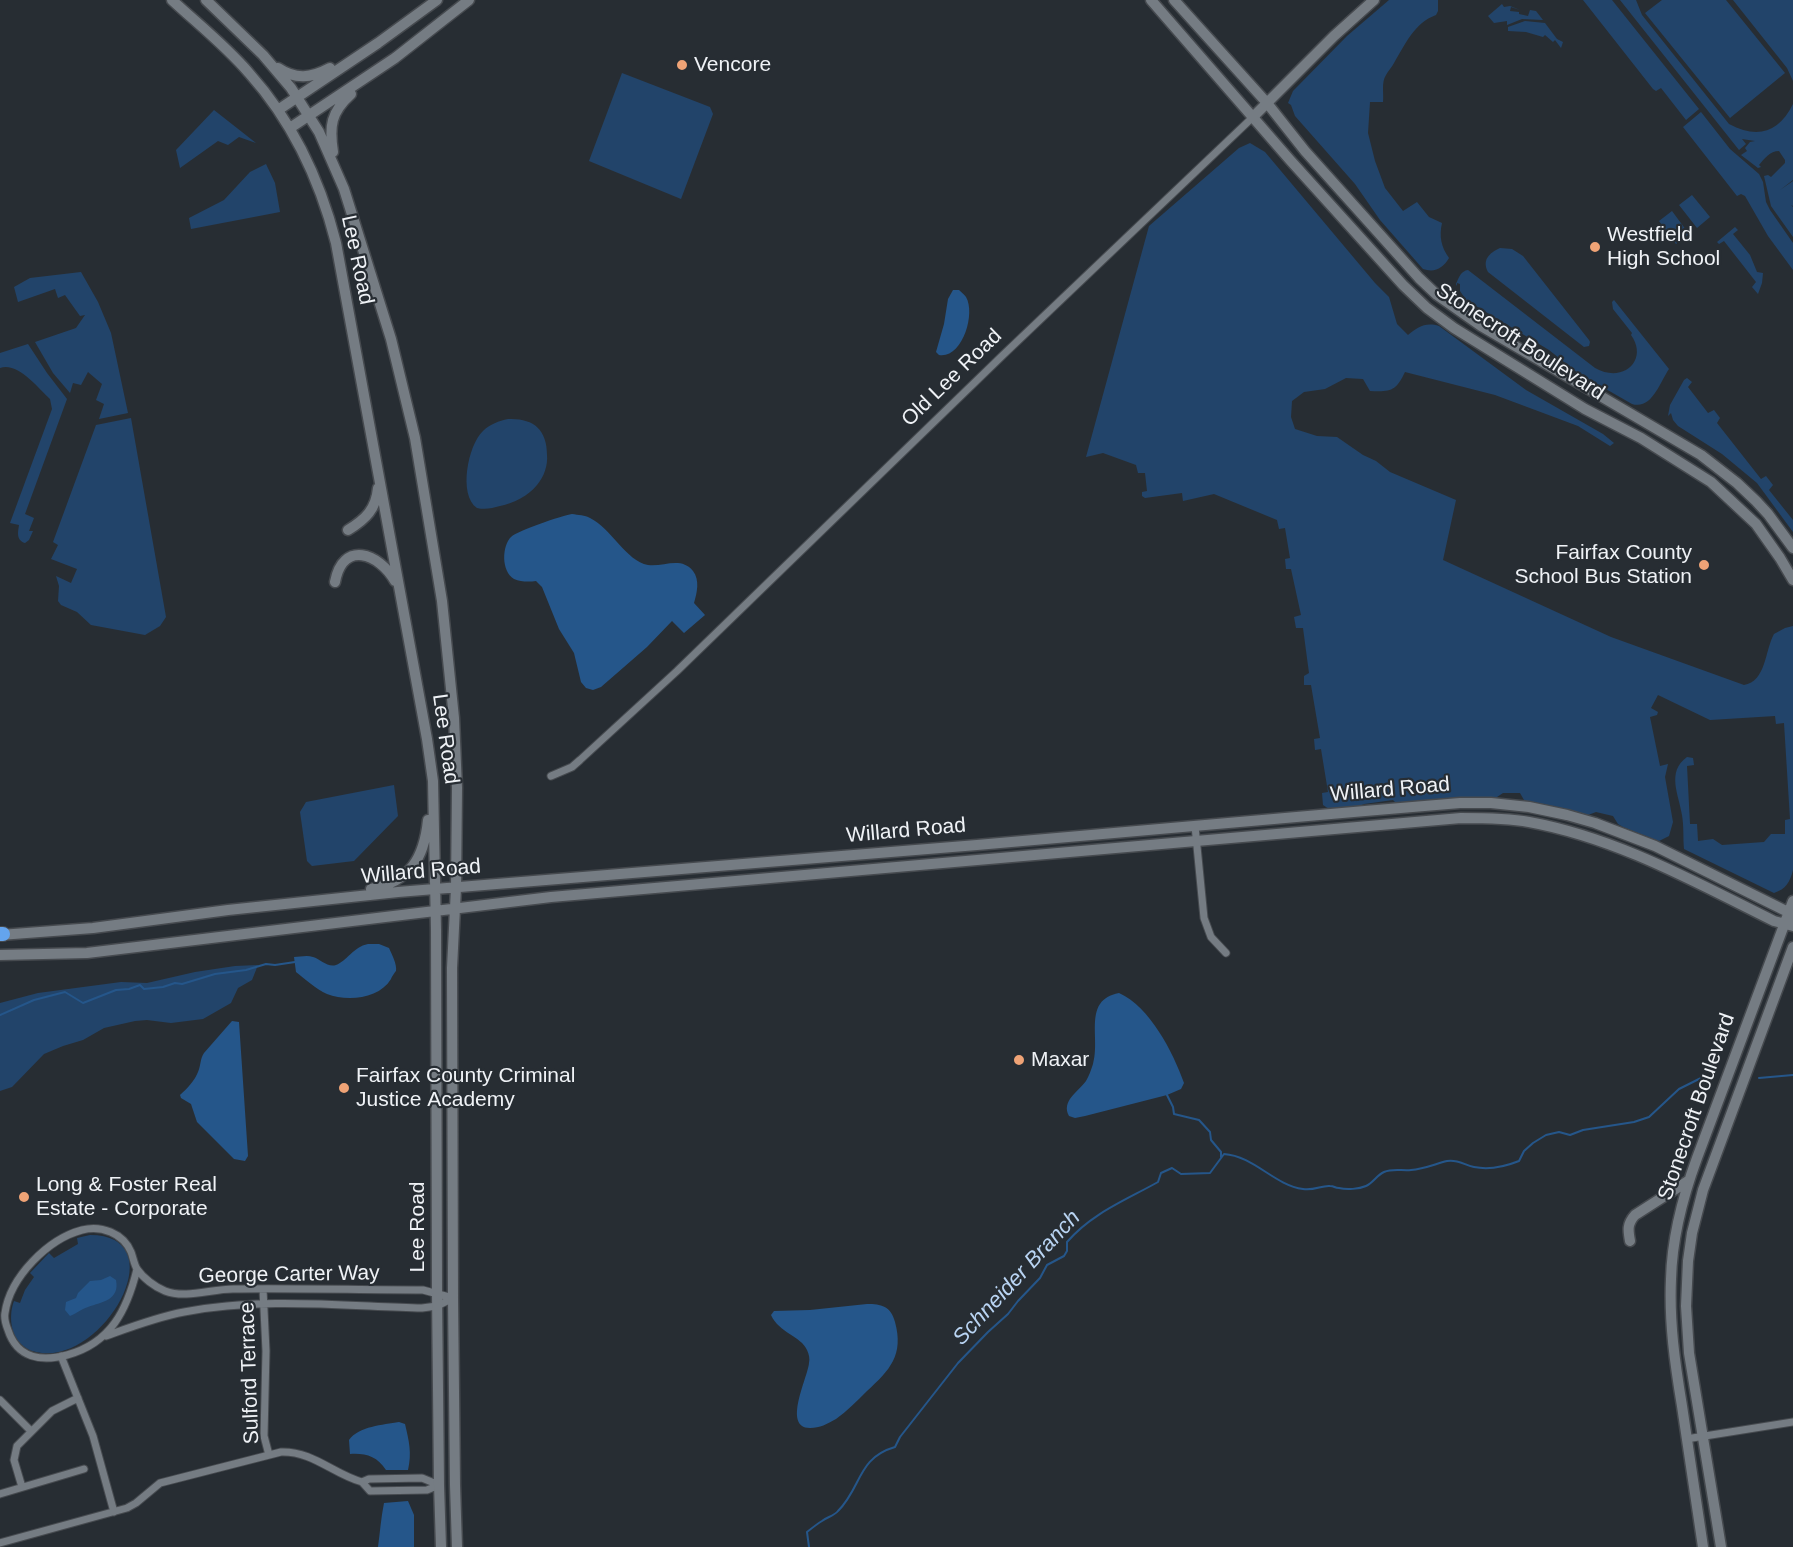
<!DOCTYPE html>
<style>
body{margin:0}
canvas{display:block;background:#272d33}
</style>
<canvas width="1793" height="1547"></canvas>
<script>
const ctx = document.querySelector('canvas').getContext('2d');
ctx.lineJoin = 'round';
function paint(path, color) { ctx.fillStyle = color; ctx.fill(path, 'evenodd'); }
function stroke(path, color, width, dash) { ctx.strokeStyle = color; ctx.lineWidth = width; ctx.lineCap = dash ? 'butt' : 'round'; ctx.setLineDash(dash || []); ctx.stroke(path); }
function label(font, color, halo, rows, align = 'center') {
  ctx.font = font + ' Arial,sans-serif'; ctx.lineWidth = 4.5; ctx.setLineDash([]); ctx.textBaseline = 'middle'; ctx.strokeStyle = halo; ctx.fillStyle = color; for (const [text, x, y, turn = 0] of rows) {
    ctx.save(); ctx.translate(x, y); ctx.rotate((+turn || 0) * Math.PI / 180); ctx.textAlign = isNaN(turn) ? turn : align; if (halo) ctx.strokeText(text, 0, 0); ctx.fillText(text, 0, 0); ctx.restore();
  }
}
paint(new Path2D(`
 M1389,0h49v11l-2,4c-22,8 -31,30 -42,48 -2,4 -6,8 -8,12 -5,8 -2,18 -3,27h-13l-2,31 7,28 10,27 18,23 14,-9 12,15 13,6c-3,13 -1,24 7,35 -6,10 -14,15 -26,11l-43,-49 -25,-36 -60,-68 -4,-11 -3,-2 5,-12 54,-55z
 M1583,0h29l87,109 -13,11 -25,-32 -5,3 -3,-2z
 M1620,0h16l6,15 87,109c28,15 50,9 64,-20v76l-13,10 13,-9v25l-2,-1 2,2v30l-22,-31 -7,-30 4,-1 3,2 14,-14v-3l-6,-9c-9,0 -15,8 -20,14l2,2 -3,1 -17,-13 6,-4 -2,-3 5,-6 5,-1 -13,-2 4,5 -7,6z
 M1662,0h64l59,73 -55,45 -85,-105z
 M1733,0h60v81l-6,-13z
 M1502,4l2,3 6,-1 10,4 -9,-3 -1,4 9,1v2l9,2 2,-6 6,1 7,9 -21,-1 -15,6v-4l-13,2 -6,-7z
 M1525,21l20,2 12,16 6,3 -2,6 -6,-8 -2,2 -8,-7 -2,2 -17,-5 -18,-1v-4z
 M622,73l88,34 3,7 -32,85 -92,-38z
 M214,110l42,33 -17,-6 -11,8 -10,-4 -38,27 -4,-18z
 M1701,112l29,37 29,25 4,8 3,20 4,8 23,33v27l-25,-34 -23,-40 -4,-2 -4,2 -54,-69z
 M1250,143l15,9 110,131 14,14 8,27 11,11c10,-8 17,-13 31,-9l87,64 77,44 11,9 -4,3 -32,-20 -83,-31 -90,-23c-9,19 -14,20 -35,19l-7,-12 -17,-1 -21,11 -21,3 -12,9 -1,16 4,12 22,7 20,1 26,18 13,6 14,11 66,28 -13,60 168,77 133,48c22,-3 21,-35 30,-51l11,-6 8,-2v244c-3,12 -7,19 -19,23l-90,-44c-1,-11 0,-22 -2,-34 -3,-20 -16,-43 5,-58l6,1 1,7 -7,1 3,58h7l1,17 15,-2 9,6 42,-3 7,-8h14v-14l5,-1 -6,-96 -8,1 -1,-8 -65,4 -52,-25 -7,13 7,4 -1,3 -7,2 10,49 8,-2 -3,13 8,45 -4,14 -10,5 -36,-14 -5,-3 -5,-8 -17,-4 -8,3 -60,-12 -4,-3 -4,-7h-17l-6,4 -9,2 -91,5 -4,-4 -29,4 -9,4 -26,1 -6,-4 -1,-12 6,-1 -7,-43 -6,1 -1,-11 6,-1 -9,-53h-7v-9l5,-3 -6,-45h-7l-2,-11 7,-2 -10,-46h-5l-1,-10 5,-1 -5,-30 -6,1 -2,-9 -63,-26 -31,7 -1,-8 -37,5 -3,-2v-4l5,-1 -2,-18h-7l-2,-8 -33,-12 -17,4 63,-231 90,-78z
 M266,164l9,19 5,29 -89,17 -2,-11 35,-18 26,-28z
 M1692,195l18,22 -13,11 -18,-23z
 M1672,211l17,23 -13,10 -17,-23z
 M1735,227l3,3 -5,4 17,21 7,17 6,1 -1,10 -4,11 -6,-7 4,-5 -32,-41 -5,3 -2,-2z
 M1500,248l12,1 11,7 66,84 1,2 -1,4 -5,1 -96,-75c-6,-12 1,-19 12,-24z
 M1468,270l127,98c28,16 54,-8 36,-33l1,-2 -19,-24 -1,-7 2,-2 55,69c-9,13 -17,41 -37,35l-54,-31 -29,-23 -83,-50 -6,-9v-7l-3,-1v3l-1,-2c3,-7 5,-13 12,-14z
 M81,272l17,30 13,31 17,80 -29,6 5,-15 -8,-4 6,-16 -14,-12 -7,13 -8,-2 -3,10 -17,-20 -18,-31 41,-14 9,-13 -5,1 -15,-21 -7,3 -3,-9 -37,13 -4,-15 16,-9z
 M28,344l19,29 20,26 -42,115 9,4 -5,13h4l-4,9 -4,3c-9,-3 -7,-11 -6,-18l-9,-2 42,-114 -2,-10c-13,-12 -32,-37 -50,-31v-15z
 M1687,378l5,4 -4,5 20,26 6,-3 6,8 -3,5 44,56 5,-3 7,9 -4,5 24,30v12l-36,-49 -35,-29 -44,-28 -5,-6 -2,-7 -3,3 2,-11 14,-25z
 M131,418l35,199 -6,9 -15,9 -54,-10 -14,-13 -16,-7 -3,-4 1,-15 -3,-10 15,7 6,-14 -26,-10 7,-14 -5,-3 43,-117z
 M508,419c25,-1 39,10 39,36 1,10 -3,22 -10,30 -9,11 -23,18 -37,21 -8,2 -14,4 -23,2 -19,-13 -9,-63 6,-77 7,-7 16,-10 25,-12z
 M394,785l4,31 -44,45 -42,5 -5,-5 -7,-49 6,-10z
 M258,965l-6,15 -14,8 -7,15 -28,16 -32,4 -24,-3 -12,1 -31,7 -21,12 -20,6 -19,8 -32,33 -12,4v-88l38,-10 83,-11 26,1 48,-11 40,-6z
 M90,1235c85,0 17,125 -48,118 -8,-1 -15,-3 -21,-9 -11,-10 -12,-30 -7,-43l6,2 5,-13 9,-13 -4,-4 19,-20 5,5 24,-14 -1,-6z`), '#22446a');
paint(new Path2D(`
 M953,290h6c2,2 5,4 7,7 10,17 -4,62 -27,58l-3,-3 8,-28 4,-25z
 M572,514c6,1 13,1 18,4 21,10 36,43 58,47 16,2 33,-9 45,6 7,9 4,22 1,32l11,12 -21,18 -12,-12 -25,26 -46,40 -8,3 -7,-2 -5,-6 -7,-29 -15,-24 -17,-42 -6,-6c-7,1 -15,1 -22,-2 -13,-8 -12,-33 -3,-42 8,-7 50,-21 61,-23z
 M368,944h11l10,4c3,7 8,16 7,23 -1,1 -5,7 -5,8 -12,20 -44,23 -64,15 -11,-5 -22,-15 -31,-22l-2,-15c6,0 13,-2 19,0 7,2 15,11 23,8 11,-4 17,-18 32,-21z
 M1119,993c31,14 54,59 65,90l-3,6 -14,6 -82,21 -10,2 -6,-2c-8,-15 9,-24 17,-35 3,-5 5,-11 7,-17 8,-26 -11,-64 26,-71z
 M232,1021l7,1 9,134 -3,5 -11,-2 -37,-37 -6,-18 -10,-6 -1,-3c7,-6 15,-15 18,-23 3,-7 2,-13 6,-19z
 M110,1276l6,4c4,20 -14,22 -28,27 -7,2 -12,7 -18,9l-5,-6 1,-8 10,-4 2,-5 12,-12 11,-1z
 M867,1304c14,0 24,2 28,18 9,33 -5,48 -28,69 -10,10 -20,20 -31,28 -9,5 -16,9 -26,9 -28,0 -2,-51 -1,-65 1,-4 0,-9 -2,-13 -6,-14 -28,-17 -36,-35l3,-4 36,-1z
 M399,1422l6,2c4,17 7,29 3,46h-22c-9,-14 -21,-17 -36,-16l-1,-14c10,-14 34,-15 50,-18z
 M408,1501l6,14v32h-36c2,-15 3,-29 6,-44z`), '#25568a');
stroke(new Path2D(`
 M0,1015l34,-15 31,-8 18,11 33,-13 13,-1 11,-4 4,4 19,-2 12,-4 7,1 33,-10 31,-4 20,-6 9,1 20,-3
 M1759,1078l34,-3
 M1167,1095l6,12 1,7 25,6 11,12 1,8 10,12v5
 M809,1547l-2,-15c5,-4 10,-8 15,-11 5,-4 12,-5 16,-10 24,-24 19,-53 57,-64l5,-10 58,-74 30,-31 20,-18 10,-13 22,-23 7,-13 17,-9 3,-5v-9c25,-29 59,-42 91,-60l3,-9 11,-5 9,6 29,-1 14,-19c30,2 50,31 79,35 11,2 19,-4 27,-3 5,0 4,2 9,2 8,2 20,1 27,-2 7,-3 11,-11 18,-14 9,-4 18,-1 27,-2 13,-1 24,-6 36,-9 11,-2 17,4 27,6 15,3 30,0 45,-6l5,-10 9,-8 13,-8 13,-3 11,3 13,-5 51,-8 15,-5 30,-28 26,-13`), '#25568a', 2);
const street = new Path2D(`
 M551,776l21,-9 8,-7 97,-89 326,-316 250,-238
 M1195,826l9,92 7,19 15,16
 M137,1269c-10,41 -26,74 -70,86 -26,7 -50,3 -59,-25 -2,-5 -4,-12 -3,-17 5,-36 43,-74 77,-83 19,-5 41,3 49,22 2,5 3,12 6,17 6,9 18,18 28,22 21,8 46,-2 68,-2 63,-1 127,1 190,1l30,8
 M263,1289l3,62 -2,85 5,19
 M106,1336c25,-9 51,-19 78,-24 77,-15 160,-6 238,-4l15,-2 16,-8
 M61,1356l32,80 21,76
 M0,1400l31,31
 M1686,1439l107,-17
 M362,1482l8,9 57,-1 12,-5
 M22,1487l-8,-27 3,-14 35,-35 26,-13
 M0,1494l84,-25
 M0,1543l127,-35 9,-5 24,-20 121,-31c32,-1 52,22 81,30l7,-3 53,-1 17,7`);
const secondary = new Path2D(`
 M172,0c26,24 54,46 77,73 44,49 71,107 87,170l91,496 6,42 3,149 1,363 2,192 2,62
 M206,0l57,55 28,33 28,44 25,57 47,150 24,99 27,163 12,117 3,70 -1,100 -4,80 1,330 2,187 2,62
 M1151,0l139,160 113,125 24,23 27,20 131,81 56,29 70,44 45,42 24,34 13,22
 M1174,0l93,103 38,48 79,88 35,39 18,17 44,31 220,129 36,28 19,18 12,13 25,34
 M278,68c18,12 33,10 52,0
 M278,110l100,-67 59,-43
 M1253,117l81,-81 40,-36
 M290,128l105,-70 74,-58
 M333,152c-4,-26 -2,-40 18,-58
 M348,530c18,-11 28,-21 30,-42
 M335,582c8,-42 44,-29 60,-1
 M371,889c39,-8 53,-30 57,-69
 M0,935l93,-7 135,-18 170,-18 579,-47 388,-34 95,-8h31l38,4 38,8 28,8 60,23 133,66 5,5
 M0,955l87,-2 464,-56 910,-79c23,0 46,0 68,4 88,16 166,60 245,99l19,5
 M1630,1241c-2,-11 -3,-17 5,-26l53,-34
 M1703,1547c-7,-47 -14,-94 -21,-141 -7,-42 -13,-84 -11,-127 1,-41 12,-83 26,-121l96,-257
 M1721,1547l-32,-194 -3,-47 2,-45 4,-28 11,-43 90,-243`);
const highway = new Path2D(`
 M0,934h3`);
stroke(street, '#464a4f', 9);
stroke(secondary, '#464a4f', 13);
stroke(highway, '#464a4f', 16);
stroke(street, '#757c83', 7);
stroke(secondary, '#757c83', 10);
stroke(highway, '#64a4ed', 14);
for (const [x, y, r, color] of [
 [682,65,6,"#efa376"],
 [1595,247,6,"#efa376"],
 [1704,565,6,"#efa376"],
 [1019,1060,6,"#efa376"],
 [344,1088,6,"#efa376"],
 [24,1197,6,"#efa376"]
]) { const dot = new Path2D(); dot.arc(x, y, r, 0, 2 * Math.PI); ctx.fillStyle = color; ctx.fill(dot); stroke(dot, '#272d33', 2); }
label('21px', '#eff2f6', '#272d33', [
 ["Vencore",694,65],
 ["Westfield",1607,235],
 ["High School",1607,259],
 ["Fairfax County",1692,553,"right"],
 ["School Bus Station",1692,577,"right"],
 ["Maxar",1031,1060],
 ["Fairfax County Criminal",356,1076],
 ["Justice Academy",356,1100],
 ["Long & Foster Real",36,1185],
 ["Estate - Corporate",36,1209]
], 'left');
label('21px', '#eff2f6', '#272d33', [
 ["Lee Road",357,260,78],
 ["Stonecroft Boulevard",1520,342,33],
 ["Old Lee Road",952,378,-44],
 ["Lee Road",445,739,82],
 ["Willard Road",1390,790,-5],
 ["Willard Road",906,831,-5],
 ["Willard Road",421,872,-5],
 ["Stonecroft Boulevard",1697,1107,-71],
 ["Lee Road",418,1227,-90],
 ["George Carter Way",289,1275,-1],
 ["Sulford Terrace",250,1373,-92]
]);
label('italic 22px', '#b9d4f3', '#272d33', [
 ["Schneider Branch",1017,1278,-47]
]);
</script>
